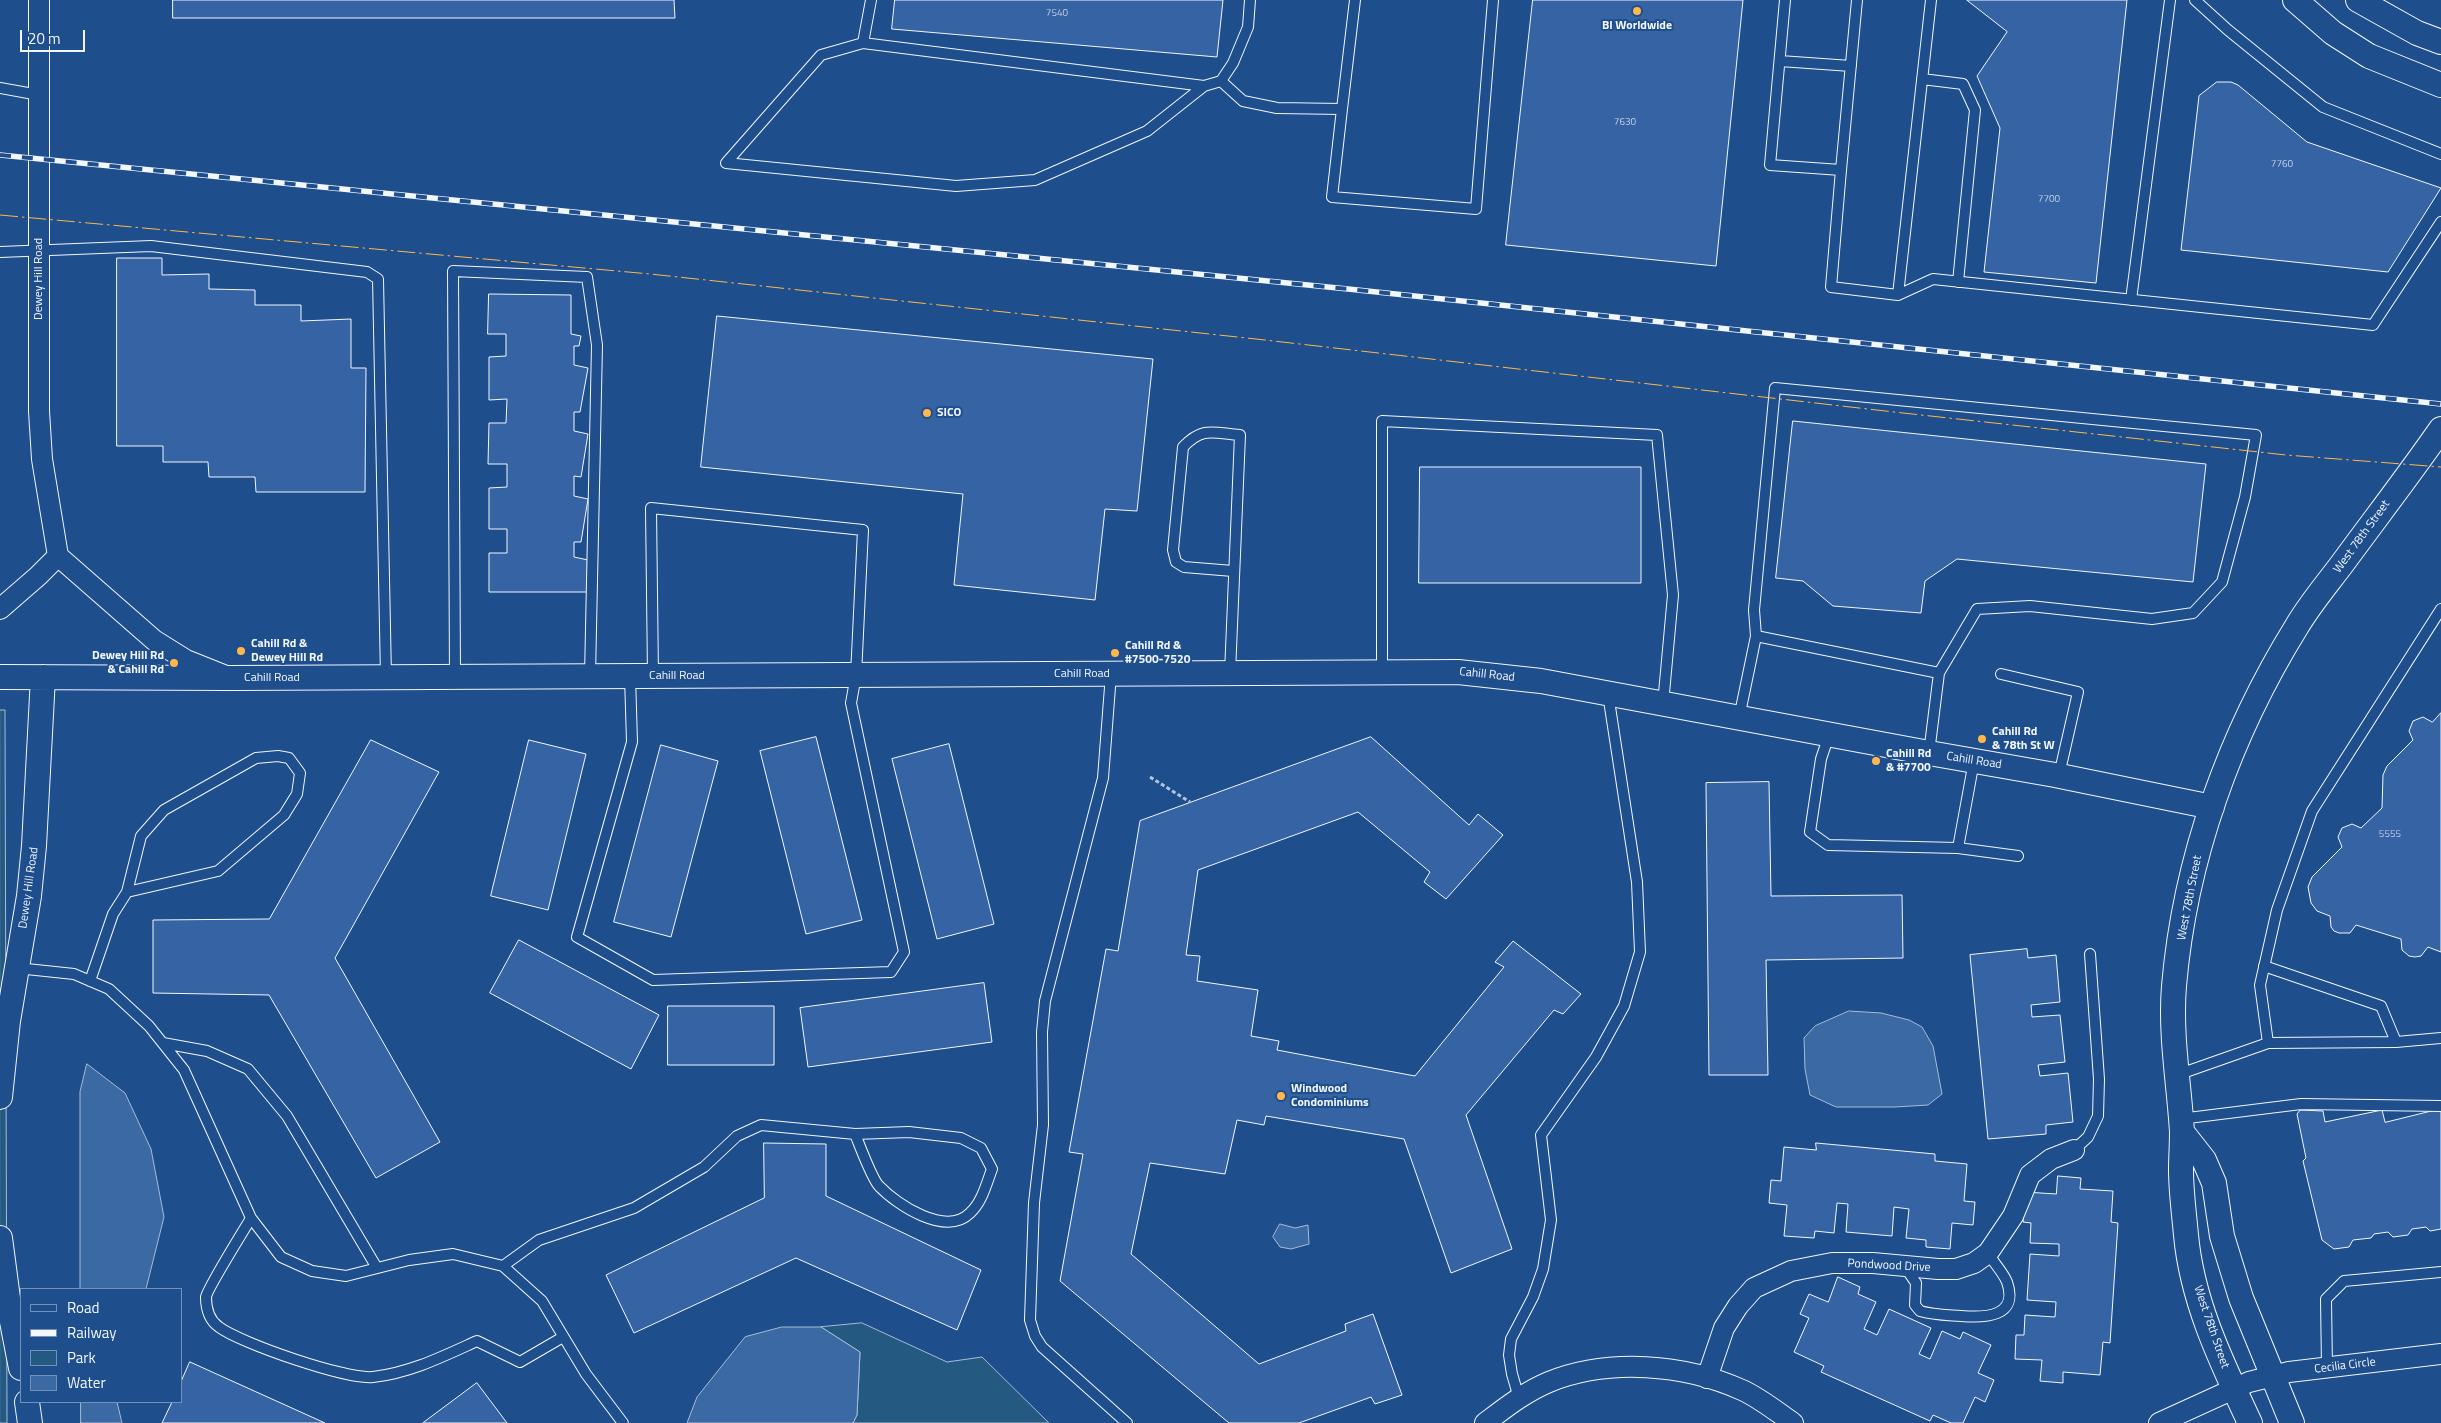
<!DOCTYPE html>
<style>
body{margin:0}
#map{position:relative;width:2441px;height:1423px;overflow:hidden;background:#1f4e8c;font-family:"Titillium Web",sans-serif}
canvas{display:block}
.legend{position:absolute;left:20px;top:1288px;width:162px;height:115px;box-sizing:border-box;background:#1f4e8c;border:1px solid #7391ba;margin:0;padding:6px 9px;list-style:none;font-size:15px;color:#f2f6ff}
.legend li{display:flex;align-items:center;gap:10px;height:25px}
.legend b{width:25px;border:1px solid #7391ba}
.scale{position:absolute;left:20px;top:30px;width:65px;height:22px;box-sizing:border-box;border:2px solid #f2f6ff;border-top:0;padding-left:6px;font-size:15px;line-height:18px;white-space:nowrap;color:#f2f6ff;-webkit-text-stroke:4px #1f4e8c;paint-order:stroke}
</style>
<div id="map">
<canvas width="2441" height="1423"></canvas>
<ul class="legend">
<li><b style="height:6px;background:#1f4e8c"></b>Road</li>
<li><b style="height:6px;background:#f2f6ff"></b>Railway</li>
<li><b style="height:14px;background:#245a82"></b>Park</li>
<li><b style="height:14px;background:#3b69a3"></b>Water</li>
</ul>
<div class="scale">20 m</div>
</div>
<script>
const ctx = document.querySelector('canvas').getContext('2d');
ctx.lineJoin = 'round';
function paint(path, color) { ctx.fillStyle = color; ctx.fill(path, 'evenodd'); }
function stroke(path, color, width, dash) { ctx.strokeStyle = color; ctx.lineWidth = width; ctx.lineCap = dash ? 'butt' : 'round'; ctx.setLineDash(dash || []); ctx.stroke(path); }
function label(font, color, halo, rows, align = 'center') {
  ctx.font = font + ' "Titillium Web",sans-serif'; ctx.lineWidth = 4; ctx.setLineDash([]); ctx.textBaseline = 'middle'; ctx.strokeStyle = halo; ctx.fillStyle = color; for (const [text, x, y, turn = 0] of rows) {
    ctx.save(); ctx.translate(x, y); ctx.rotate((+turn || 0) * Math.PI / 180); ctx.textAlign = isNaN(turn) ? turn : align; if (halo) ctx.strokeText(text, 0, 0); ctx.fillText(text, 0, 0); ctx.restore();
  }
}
const green = new Path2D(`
 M0,710h5l2,713h-7z
 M862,1323l85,39 35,-5 67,66h-196l4,-8 3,-63 -39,-25z`);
paint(green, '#245a82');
stroke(green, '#a8bbd7', 1);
const water = new Path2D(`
 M1849,1011l32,2 28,7 13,7 11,19 9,48 -14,11 -33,2h-59l-26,-12 -5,-26 -1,-31 11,-12z
 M87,1064l38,29 26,56 13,68 -18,72h-66v-197z
 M1280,1224l15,4 13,-3 1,19 -18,5 -11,-2 -7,-10z
 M782,1327h39l39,25 -3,63 -4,8h-166l10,-26 48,-60z
 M81,1402h36l5,21h-41z`);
paint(water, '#3b69a3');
stroke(water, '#a8bbd7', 1);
const building = new Path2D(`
 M173,0h501l1,18h-502z
 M895,0h328l-6,57 -325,-28z
 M1533,0h210l-27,266 -210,-21z
 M1967,0h160l-31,283 -112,-11 16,-144 -23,-52 30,-44z
 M2217,82h14l7,3 69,57 134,46 -53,84 -207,-22 18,-154z
 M117,258h45v17l47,-1v15l46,1v15h46v16l50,-2v49h15l-1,124h-109l-1,-15h-46l-1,-15h-45v-16h-46z
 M489,294l82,1v39l10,2 -2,10h-5v19l14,3 -8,44h-6v19l14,3 -7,43 -7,-1v20l14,3 -7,43h-7v15l14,3v32h-99v-39h18v-24h-18v-41l18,-1v-23h-19l1,-41h17l1,-24 -18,1v-43l17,-1v-22h-18z
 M717,316l436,43 -16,152 -32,-2 -10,91 -141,-15 9,-91 -262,-27z
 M1793,421l413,43 -13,118 -236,-23 -32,22 -4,32 -88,-7 -30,-25 -27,-3z
 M1420,467h221v116h-222z
 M2441,713v239l-13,-5 -7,9 -6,1 -6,-1 -7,-6 -1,-11 -45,-14 -6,8h-11l-5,-2 -3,-4 -1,-11 -13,-5 -6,-8 -3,-16 4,-10 30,-30 -4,-10 4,-9 10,-4 9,4 21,-20 1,-33 4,-9 26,-26 -4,-9 4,-10 10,-4 9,5z
 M816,737l46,183 -56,14 -46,-183z
 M1371,737l98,88 9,-11 25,21 -57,64 -22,-17 6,-10 -72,-60 -160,58 -12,85 14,1 -3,25 61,9 -7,46 28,5 -2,9 138,26 89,-109 -9,-5 18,-21 68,53 -18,20 -9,-4 -88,105 46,134 -61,24 -47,-134 -138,-23 -2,9 -27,-5 -12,54 -75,-11 -19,91 128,110 87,-33 -1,-7 28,-10 29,81 -27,9 -4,-7 -72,26h-70l-169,-142 23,-127 -14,-2 37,-203 12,2 22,-130z
 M371,740l68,32 -104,186 105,184 -64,36 -107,-183 -116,-2v-73l116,-1z
 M529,740l57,14 -38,156 -57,-14z
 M949,744l45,180 -57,15 -45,-180z
 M661,745l57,16 -47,176 -57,-15z
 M1769,782l2,114 131,-1 1,63 -137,2 2,115h-59l-3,-292z
 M519,940l140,75 -28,54 -141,-76z
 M2027,949l1,9 28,-3 4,47 -29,3 1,12 28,-2 5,47 -27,3 2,11 28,-3 5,49 -27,3v9l-58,5 -18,-184z
 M984,983l8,59 -184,25 -8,-59z
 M668,1006h106v59h-106z
 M2441,1109v120l-11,2 -4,-4 -14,2 -4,6 -15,2 -5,-5 -14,2 -3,4 -18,2 -4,7 -15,2 -12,-9 -19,-79 3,-3 -9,-44 3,-4 23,1 2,11 57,-12 3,12z
 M764,1143l62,1v52l155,74 -24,60 -161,-72 -162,75 -28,-58 158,-77z
 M1816,1143l119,11v7l32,3 -3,37 11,1 -2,23 -21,-2 -2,26 -24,-2v-7l-20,-2 3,-29 -15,-2 -2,29 -46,-4 2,-28 -11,-1 -3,30 -19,-2 -1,7 -30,-2 3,-31 -18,-2 2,-23 10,1 3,-34 32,3z
 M2058,1176l23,2 -1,11 33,2 -2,31 7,1 -8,120 -7,-1 -3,33 -37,-3v11l-23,-2 2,-21 -27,-1 1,-24h8l1,-20 30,2 1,-15 -29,-2 3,-46 29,2v-12l-29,-1 1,-20 -8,-1 2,-30 31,2z
 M1838,1277l22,10 -2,7 18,8 -12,27 13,6 12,-26 42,19 -12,26 11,5 12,-28 18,8 3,-7 28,13 -13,28 16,7 -9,22 -10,-5 -12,26h-12l-18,-8 -3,6 -109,-49 3,-6 -30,-14 15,-34 -9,-4 9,-20 19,8z
 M190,1362l135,61h-163l10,-21h9v-20z
 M477,1383l30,40h-84z`);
paint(building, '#3563a3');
stroke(building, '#f2f6ff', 1);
const service = new Path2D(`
 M871,0l-8,43 -42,12 -95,108 230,23 79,-6 112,-49 57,-45 17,-5 12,-18 15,-36 2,-27
 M1785,0l-15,165 71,5 16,-170
 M2195,0l33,30 95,77 118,47
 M863,43l341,43
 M1780,61l71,5
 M1922,79l41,5 12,26 -17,172
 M1221,81l22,20 34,7 65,1 13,-109
 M0,88l39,7
 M1342,109l-10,88 144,12 17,-209
 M1841,170l-10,117 67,8 35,-16 440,46 68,-103
 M0,252l151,-6 216,26 11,7 8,398
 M1898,295l33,-295
 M2131,300l39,-300
 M1756,636l183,37
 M1382,672v-251l275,14 16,160 -10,109
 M1230,673l10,-238c-27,-2 -37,-9 -57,12l-10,103 3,12 8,5 49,4
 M1111,674l-8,104 -58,223 -3,31 1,93 -9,78 -4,117 5,16 7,11 85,76
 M2001,674l77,18 -19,83
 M630,676l2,66 -55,195 76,43 238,-8 13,-20 -53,-249 5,-28 7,-145 -212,-22 2,168
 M455,677l-2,-406 134,6 10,68 -7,331
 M1739,718l17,-82 -2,-26 21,-222 481,47 -11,62 -23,85 -29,31 -41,6 -122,-13 -53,3 -38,64 -10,80
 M1829,735l-8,24 -11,73 18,13 130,3 60,8
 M1958,848l16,-87
 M2264,966l117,40 15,36
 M17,968l57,6 35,15 40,37 35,44 67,148 30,39 31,14 34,5 63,-16 44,-6 50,12 39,35 44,73 37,49
 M90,981l23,-67 14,-22 14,-56 23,-26 92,-52 22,-2 11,2 11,15 -3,21 -13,21 -66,56 -91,21
 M163,1043l44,8 41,18 39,47 90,152
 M2268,1043l128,-1 45,-4
 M2177,1075l91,-32 -8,-58 17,-75 35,-99 129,-202
 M2180,1119l121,-15 140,2
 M2074,1150l14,-13 10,-21 1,-37 -9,-125
 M251,1218c-7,12 -44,71 -45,79 0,11 3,23 13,30 21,16 128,53 154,50 37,-4 71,-21 104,-36l43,21 43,-25
 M503,1266l36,-26 95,-32 70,-41 33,-31 24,-11 94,9 54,-2 52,6 20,10 11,21c-6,16 -10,33 -22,44 -24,24 -73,-8 -91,-27 -7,-7 -19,-40 -24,-52
 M1905,1267l11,16 -1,22 5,6c13,4 28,4 41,5 24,2 58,1 46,-34 -4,-10 -14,-20 -19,-29
 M2327,1368l-1,-69 18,-18 97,-9
 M1519,1398l-7,-24 -3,-19 2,-16 22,-42 10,-28 8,-49 -10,-85 55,-78 28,-51 16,-54 -3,-70 -29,-188`);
const minor = new Path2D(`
 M39,0v411l3,48 16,97 96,84 32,20 40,16
 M0,609l38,-33 20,-20
 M1707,1378l17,-50 14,-22 16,-18 37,-17 41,-8h41l65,6h18l18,-6 14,-10 25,-37 17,-41 21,-16 23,-9
 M1485,1423c20,-15 40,-31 64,-41 60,-24 135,-18 193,8 18,8 35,22 51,33
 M2159,1423l90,-41 40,-10 152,-18`);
const tertiary = new Path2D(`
 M2295,0l38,33 36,23 72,29
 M2358,0l59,33 24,9
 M0,677l230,1 1228,-6 83,9 388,72 126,22 157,32
 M0,1097l8,-76 21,-125 5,-50 9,-169
 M2182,1132l22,28 10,23 8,53 19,62 51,125
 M0,1238l9,68 12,62
 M27,1402l3,21
 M2250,1423c-28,-60 -58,-121 -64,-188 -2,-22 -5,-44 -5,-65 0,-13 1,-25 1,-38 -3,-49 -12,-97 -8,-146 11,-128 56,-252 123,-360 13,-22 30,-42 45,-62 33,-45 67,-89 99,-135`);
stroke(service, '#f2f6ff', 12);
stroke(minor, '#f2f6ff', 22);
stroke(tertiary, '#f2f6ff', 26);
stroke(new Path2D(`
 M1150,777l40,25`), '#b3c4dc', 3, [4, 2.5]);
stroke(service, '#1f4e8c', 10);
stroke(minor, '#1f4e8c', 20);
stroke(tertiary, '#1f4e8c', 24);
const rail = new Path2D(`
 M0,155l1348,134 1093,115`);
stroke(rail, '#f2f6ff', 5.5);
stroke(rail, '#1f4e8c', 4, [11]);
stroke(new Path2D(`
 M0,215l650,59 606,65 638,73 392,43 155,12`), '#ffb74d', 1, [18, 4, 2.5, 4]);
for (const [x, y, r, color] of [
 [1637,11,5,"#ffb74d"],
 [927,413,5,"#ffb74d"],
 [241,651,5,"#ffb74d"],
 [1115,653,5,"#ffb74d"],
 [174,663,5,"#ffb74d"],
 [1982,739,5,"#ffb74d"],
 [1876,761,5,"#ffb74d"],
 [1281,1096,5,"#ffb74d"]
]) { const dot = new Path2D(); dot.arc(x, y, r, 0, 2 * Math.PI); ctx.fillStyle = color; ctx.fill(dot); stroke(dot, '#1f4e8c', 2); }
label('10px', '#c3d1e8', null, [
 ["7540",1057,14],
 ["7630",1625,123],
 ["7760",2282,165],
 ["7700",2049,200],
 ["5555",2390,835]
]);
label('bold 12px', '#f2f6ff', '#1f4e8c', [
 ["BI Worldwide",1637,26,"center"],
 ["SICO",937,413],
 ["Cahill Rd &",251,644],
 ["Dewey Hill Rd",251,658],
 ["Cahill Rd &",1125,646],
 ["#7500-7520",1125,660],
 ["Dewey Hill Rd",164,656,"right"],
 ["& Cahill Rd",164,670,"right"],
 ["Cahill Rd",1992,732],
 ["& 78th St W",1992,746],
 ["Cahill Rd",1886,754],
 ["& #7700",1886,768],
 ["Windwood",1291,1089],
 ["Condominiums",1291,1103]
], 'left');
label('12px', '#f2f6ff', '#1f4e8c', [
 ["Dewey Hill Road",39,279,-90],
 ["West 78th Street",2362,537,-54],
 ["Cahill Road",1082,674],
 ["Cahill Road",1487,675,6],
 ["Cahill Road",677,676],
 ["Cahill Road",272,678],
 ["Cahill Road",1974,761,9],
 ["Dewey Hill Road",29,888,-82],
 ["West 78th Street",2190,898,-79],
 ["Pondwood Drive",1889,1266,3],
 ["West 78th Street",2211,1327,71],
 ["Cecilia Circle",2345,1366,-7]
]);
</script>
